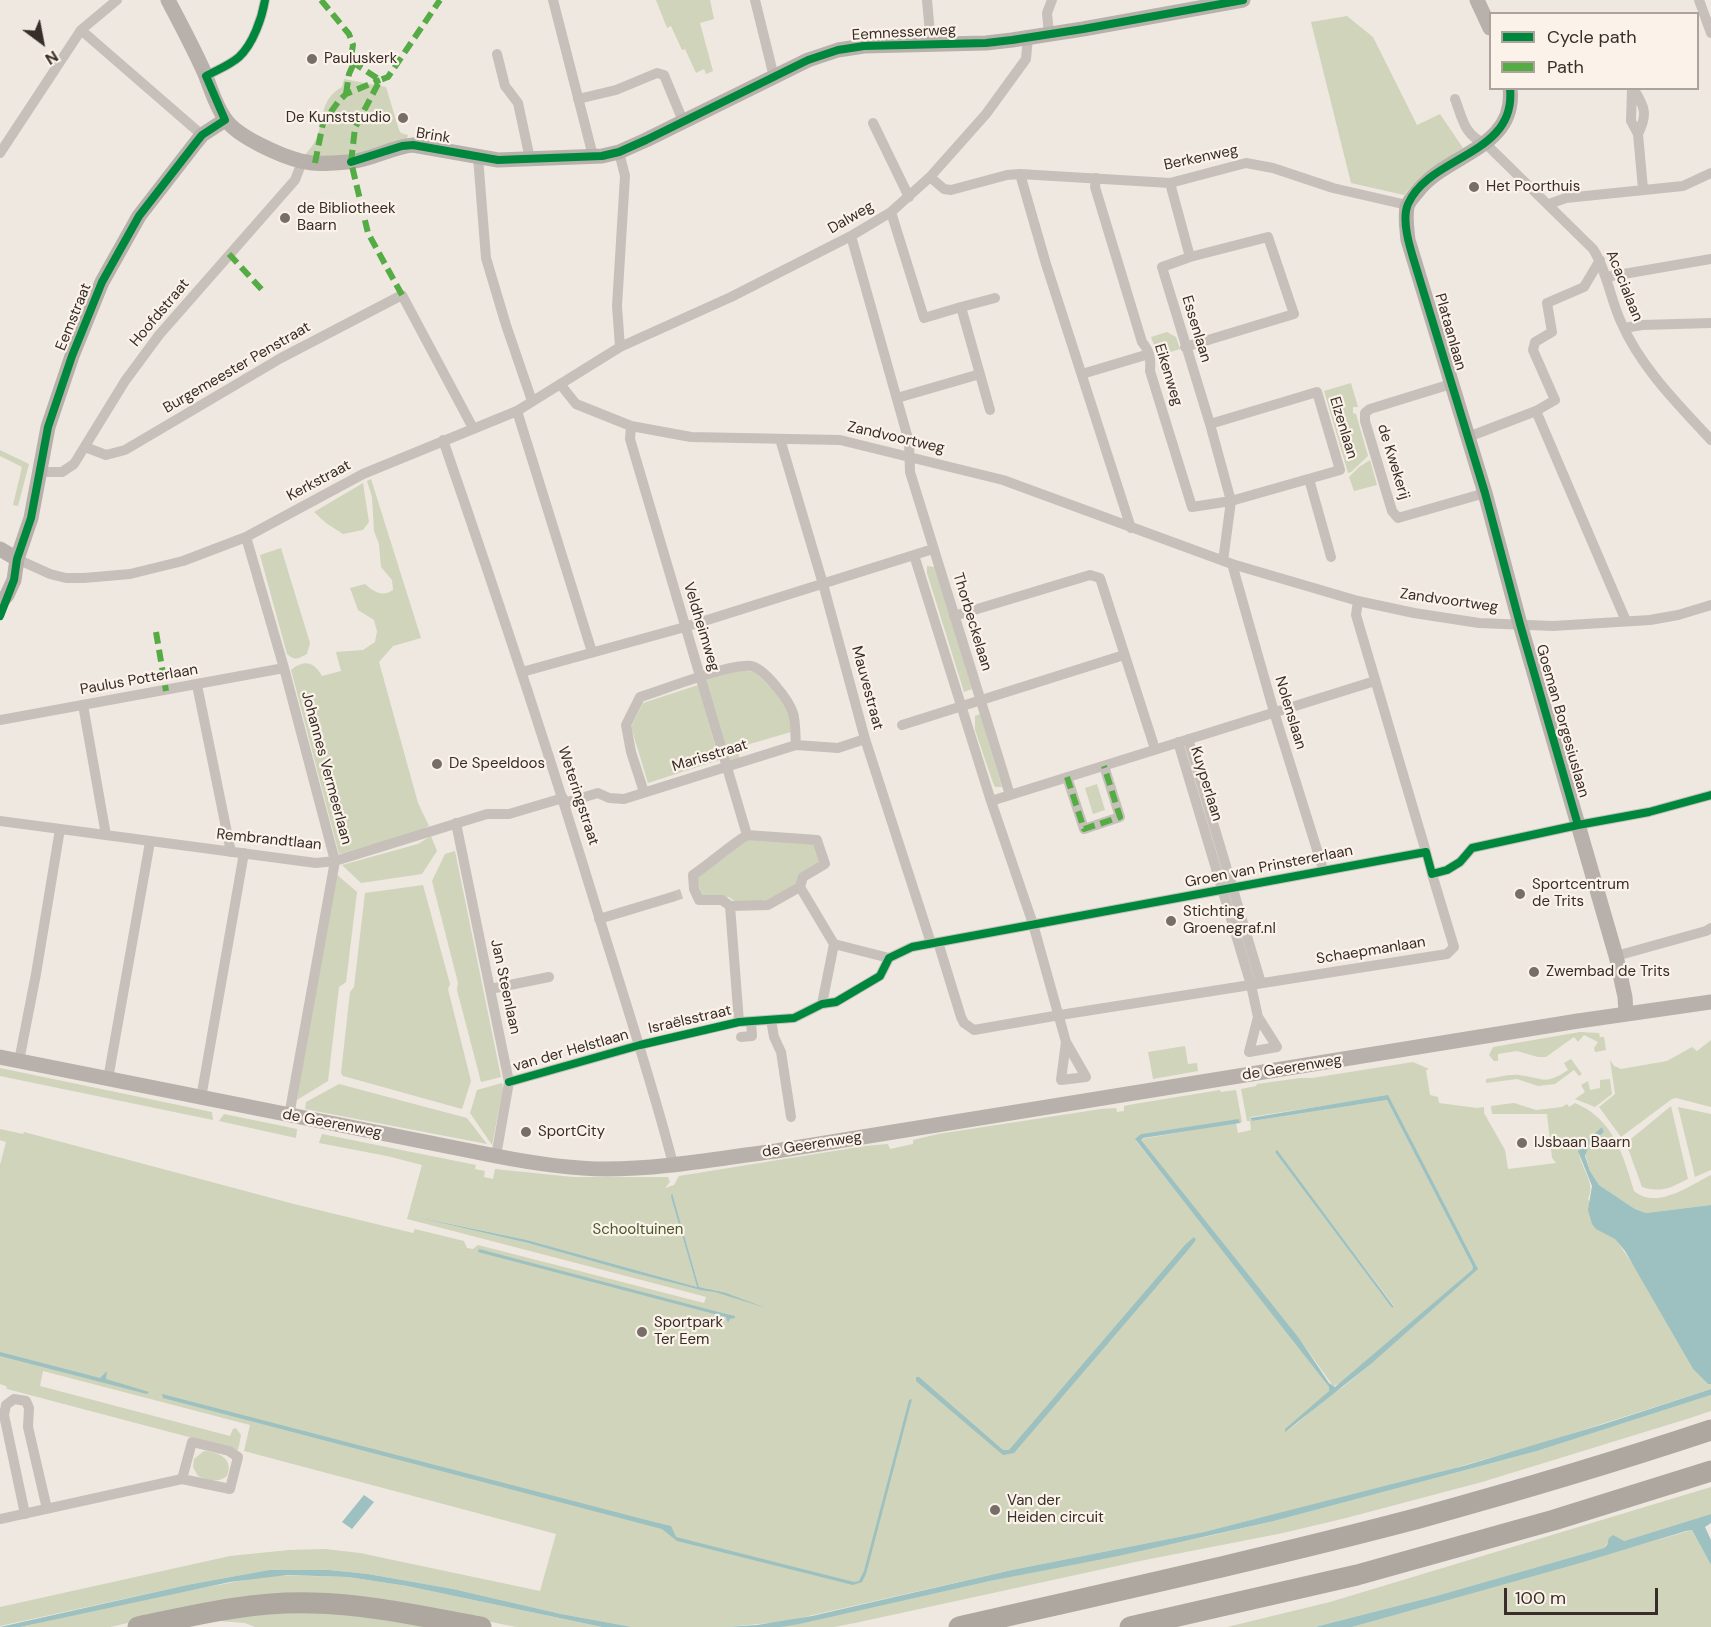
<!DOCTYPE html>
<meta charset="utf-8">
<style>
body{margin:0}
#map{position:relative;width:1711px;height:1627px;overflow:hidden;background:#eee8e1;font-family:"DM Sans",sans-serif}
canvas{display:block}
.legend{position:absolute;left:1489px;top:12px;width:210px;height:78px;box-sizing:border-box;background:#fbf2e9;border:2px solid #ada39c;margin:0;padding:8px 10px;list-style:none;font-size:18px;color:#382d28}
.legend li{display:flex;align-items:center;gap:12px;height:30px}
.legend b{width:30px;border:2px solid #ada39c}
.north{position:absolute;left:12px;top:12px;width:60px;height:60px;-webkit-text-stroke:4px #fbf2e9;paint-order:stroke;rotate:148deg;font-size:16px;font-weight:700;line-height:24px;text-align:center;color:#382d28}
.north::after{content:'';display:block;margin:auto;width:21px;height:27px;background:#382d28;clip-path:polygon(50% 0,100% 100%,50% 72%,0 100%)}
.scale{position:absolute;left:1504px;top:1588px;width:154px;height:27px;box-sizing:border-box;border:3px solid #382d28;border-top:0;padding-left:8px;font-size:18px;line-height:21px;white-space:nowrap;color:#382d28;-webkit-text-stroke:4px #fbf2e9;paint-order:stroke}
</style>
<div id="map">
<canvas width="1711" height="1627"></canvas>
<ul class="legend">
<li><b style="height:8px;background:#00873e"></b>Cycle path</li>
<li><b style="height:8px;background:#55ab44"></b>Path</li>
</ul>
<div class="north">N</div>
<div class="scale">100 m</div>
</div>
<script>
const ctx = document.querySelector('canvas').getContext('2d');
ctx.lineJoin = 'round';
function paint(path, color) { ctx.fillStyle = color; ctx.fill(path, 'evenodd'); }
function stroke(path, color, width, dash) { ctx.strokeStyle = color; ctx.lineWidth = width; ctx.lineCap = dash ? 'butt' : 'round'; ctx.setLineDash(dash || []); ctx.stroke(path); }
function label(font, color, halo, rows, align = 'center') {
  ctx.font = font + ' "DM Sans",sans-serif'; ctx.lineWidth = 4.5; ctx.setLineDash([]); ctx.textBaseline = 'middle'; ctx.strokeStyle = halo; ctx.fillStyle = color; for (const [text, x, y, turn = 0] of rows) {
    ctx.save(); ctx.translate(x, y); ctx.rotate((+turn || 0) * Math.PI / 180); ctx.textAlign = isNaN(turn) ? turn : align; if (halo) ctx.strokeText(text, 0, 0); ctx.fillText(text, 0, 0); ctx.restore();
  }
}
paint(new Path2D(`
 M656,0h54l4,19 -14,4 13,48 -7,3 -2,-5 -8,4 -11,-24 -3,1 -11,-24 -4,2z
 M1347,16l26,21 44,88 23,-11 23,34 -43,29 -16,18 -53,-12 -40,-161z
 M344,79l42,8 13,43 2,3 7,2 -2,7c-33,9 -66,17 -101,13 3,-4 7,-8 9,-12 12,-21 3,-42 28,-56z
 M1167,332l9,5 4,12 -22,7 -7,-19z
 M1351,383l7,24h-5v6l3,1 12,42 -17,16 -3,1 -24,-82z
 M0,450l29,14 -11,42 -5,-1 9,-38 -22,-11z
 M1370,460l7,25 -23,6 -5,-14 10,-10z
 M371,479l50,159 -28,8 -14,16 39,141 11,23 -13,7 -77,21 -48,-184c13,-11 23,-8 31,6l19,-5 -5,-19 27,-2 12,-8 2,-11 -3,-11 -16,-10 -8,-22 15,-4c8,7 17,14 28,6l-1,-10 -11,-13 -2,-23 -5,-13 -2,-34 -5,-16z
 M363,483l6,39 -6,8 -20,4 -17,-11 -12,-11z
 M281,548l29,95 -3,11c-9,5 -12,7 -20,0l-27,-99z
 M927,566l8,1 37,122 -8,3 -37,-119z
 M740,670l15,2 25,24 9,16 2,20 -55,16 4,10 -8,3 -4,-2 -23,-76 3,-5z
 M698,685l21,75 -71,23 -17,-56 12,-24z
 M980,714l22,73h-7l-2,-4 -18,-53v-14z
 M1097,784l8,26 -12,4 -8,-26z
 M431,836l6,15 -15,23 -61,9 -19,-18 76,-21z
 M747,839l66,3 7,17 -1,6 -22,19 -26,16 -34,3 -8,-6 -25,1 -3,-4 -5,-17z
 M455,851l46,226 -20,5 -24,-92 1,-7 -26,-102 13,-27z
 M335,873l22,19 -11,90 -7,5 -11,94 -31,19z
 M423,885l27,99 -2,5 23,92 -9,28 -119,-33 -2,-3 9,-81 4,-5 11,-94z
 M1580,1032l19,1 1,4h4l2,13 -11,2 -1,-4 4,-6 -14,-7 -6,7 -4,-5 -28,20h-8l-21,-6 -19,3v7h-4l-5,-6 4,-8z
 M1711,1040v67l-35,-9 -4,1 -51,38 -22,-30 16,-13 -5,-34 4,6 7,3 46,-8 25,-14 5,4z
 M1185,1046l3,18 9,-1 1,8 -45,8 -5,-27z
 M1571,1059l11,15 -3,2 -5,-6 -19,14 -17,2 -21,-7 -31,4v-4c10,-1 23,-5 33,-4 26,3 25,11 49,-5l-4,-7z
 M1413,1062l16,7 -3,1 4,25 8,2 1,6 38,5 7,-1v6l21,37 3,19 48,-6 -4,-5 -5,-44h-55l-1,-8 23,-3 22,7 26,-3 5,-3 2,3 6,-4c38,16 48,51 59,88 23,19 55,-5 77,-16v30l-65,8 -11,-4 -36,-24 -9,-14 -5,-18 4,-8 15,-13 -2,-5 -23,21c-1,19 18,33 9,51l50,73 55,97 15,15h3v5l-175,56 -146,41 -186,46 -192,38 -230,52 -56,5h-94l-71,-13 -108,-25 -85,-15 -39,-4h-60l-82,15 -187,41v-19l230,-51 59,-6 36,-1 35,4 180,38 16,-57 -312,-83 6,-26 -207,-54 -3,15 190,50 3,-7 3,-1 5,7 -3,15 -231,-61 -1,-3 -6,-2v-219l6,-23 -6,-2v-11l23,5 1,-2 270,72 119,29 2,-4 49,12 3,7 6,1 5,-4 226,58 2,-6 -7,-2 -292,-76 15,-54 -35,-9 -68,-13 3,-9 154,31 -1,4 10,2 -1,6 9,2 2,-10 78,8h95l2,5 -5,6 9,-3 5,-9 186,-30 23,-2 2,5 23,-5v-4l25,-6 163,-25 15,-1 1,4 7,-1v-5l10,-2 86,-14 1,2 15,-2 6,32 -2,1 -1,-4 -3,1 -95,14 -5,7 87,109 106,137v4l-42,41 40,-35 16,-10 28,-23 106,-95v-2l-89,-171 -138,21v3l2,1 135,-21 86,167 -1,3 -132,114 -7,2 -34,-48 -157,-196 -1,-3 95,-16 2,10 13,-3 -1,-9h-3l-6,-32 15,-3 1,-2 43,-6h12zM1277,1151l117,155v1l-2,1 -117,-156zM671,1197h2l26,90 9,2 -9,1 -171,-47 -115,-27 114,24 170,47z
 M0,1068l212,44 1,8 -213,-44z
 M1610,1079l2,15 -17,13 -20,-8 10,-7 -4,-7 7,-4 2,9 10,-2v-8z
 M502,1083l1,6 -11,56 -22,-32 7,-23z
 M339,1084l128,34 20,26 -182,-35 1,-7z
 M1671,1106l17,73c-18,9 -26,14 -46,8l-16,-44z
 M1678,1107l33,7v56l-16,7z
 M224,1114l73,15 -1,9 -77,-17z
 M1711,1395v16l-24,8 -205,63 -136,36 -63,15 -143,28 -285,62 -21,4h-53l209,-46 219,-45 65,-15 263,-70z
 M204,1451c15,1 30,8 23,25 -9,7 -19,5 -29,0l-5,-9 1,-8z
 M1711,1487v27l-87,27 -16,1 -4,6 -168,48 -121,31h-88l103,-25z
 M1692,1530l19,35v62h-359z
 M272,1575l76,2 59,9 195,41h-86l-83,-17 -225,-5 -98,22h-90l139,-31z
 M285,1607l164,20h-194l-10,-4 -26,-2z`), '#cfd4ba');
paint(new Path2D(`
 M1388,1095l90,174 -107,95 -86,68v-3l44,-38v-4l-194,-248 6,-5 98,-15 1,4 -97,15 -2,2 158,198 30,45 6,4 137,-117 1,-3 -86,-167 -135,21 -2,-3z
 M1602,1127l2,5 -15,13 -4,11 5,15 9,14 36,24 11,4 65,-8v179h-3l-15,-15 -68,-118 -10,-12 -19,-10 -4,-5 -4,-14 4,-24 -14,-35 6,-8z
 M1277,1150l117,157 -2,1 -117,-156z
 M672,1193l27,94 27,6 40,15 -51,-16 -15,-2 -65,-17 -107,-30 -116,-27 115,24 170,47 -26,-90z
 M1194,1237l2,3 -8,10 -174,203 -11,2 -87,-74v-4h3l84,73h6l176,-205z
 M479,1249l247,65 9,2v2l-5,1 -2,4 -2,-6 -248,-65z
 M0,1352l100,26 7,-7 -1,8 43,13 -2,2 -147,-38z
 M1711,1389v6l-174,56 -263,70 -156,35 -128,25 -191,43 -18,3h-55l31,-2 55,-9 200,-46 192,-38 263,-67 137,-41z
 M162,1394l492,128 17,4 5,11 178,45 5,-1 5,-10 45,-171 3,-1 -46,175 -4,8 -9,3 -176,-44 -15,-12 -499,-131z
 M364,1495l10,7 -22,27 -10,-7z
 M1711,1514v9l-6,4 6,13v25l-19,-35 -6,1 -106,32 -228,64h-37l121,-31 168,-48 3,-3 2,-7 4,-3 11,6z
 M269,1570h60l39,4 85,15 108,25 71,13h-30l-195,-41 -59,-9 -61,-2 -57,7 -210,45h-20l187,-42z`), '#9cc1c0');
stroke(new Path2D(`
 M672,897l12,-4`), '#cac3bc', 10, [10, 5]);
stroke(new Path2D(`
 M553,0l40,156
 M755,0l19,77
 M927,0l4,44
 M1699,0l12,33
 M81,30l121,105
 M1049,34l-2,-21 5,-13
 M497,54l8,32 13,17 12,56
 M206,76c11,-6 24,-11 33,-19 14,-13 23,-39 26,-57
 M1632,88l-1,33 7,13 5,55
 M1633,88c12,19 15,26 5,46
 M578,99l38,-9 41,-17 7,2 19,46
 M1455,99c8,21 9,36 31,45l107,105c14,22 17,49 28,73 20,46 57,82 90,118
 M873,123l36,74
 M619,152l6,24 -8,130 3,41
 M0,153l81,-123 36,-30
 M478,157l8,101 20,67 26,76
 M1020,174l26,90 85,264
 M930,177l14,12 7,1 56,-15 13,-1 150,9 76,-20 27,5 60,20 74,17
 M1096,178l-1,9 47,155c8,9 9,17 8,29l42,136 39,-6 109,-31 -23,-78 -107,32
 M1170,183l20,74 -28,10 48,157 21,77 -8,60
 M1549,204l17,-6 117,-12 28,-13
 M891,212l33,106 37,-11 29,103
 M851,236l58,206 1,30 100,323
 M1606,277l105,-18
 M961,307l34,-9
 M1624,328l18,-3 69,-2
 M1185,347l109,-33 -26,-77 -78,20
 M1082,374l67,-20
 M560,384l16,20 55,22 60,11 149,3 163,40 229,84 126,37 56,12 65,10 74,3 97,-6 28,-5 33,-10
 M1451,384l-81,25 -5,4v8l27,90 6,7 87,-25
 M897,398l83,-24
 M517,411l75,241
 M1536,411l90,210
 M631,426l-1,13 117,396
 M1468,437l68,-26 19,-11 -22,-50 2,-8 17,-10 -5,-29 37,-16 16,-27
 M780,439l43,145 42,155 66,204
 M443,440c55,159 108,319 157,480 25,81 52,162 73,244
 M85,447l21,8 19,-5 156,-92 121,-63 71,133
 M41,472h21l12,-8 51,-83 34,-46 136,-155 7,-18
 M1309,479l22,78
 M246,537l38,131 51,193 -46,255
 M914,555l77,246 42,123 33,118 20,35 -25,3 5,-38
 M17,559l33,15 16,4h18l46,-4 53,-13 63,-24 117,-63 154,-63 103,-64 111,-50 120,-61 40,-24 39,-35 56,-63 40,-55 2,-22
 M1232,564l42,148 49,157
 M1358,601l-2,14 70,237
 M954,616l136,-41 10,3 55,171
 M522,672l163,-45 248,-78
 M197,685l34,167
 M83,705l23,130
 M0,720l284,-52
 M902,725l222,-70
 M1188,739l73,244
 M1178,742l73,243 7,32 19,30 -28,5 9,-35
 M1067,777l17,52 36,-12 -16,-51
 M644,792l-13,-40 -5,-27 14,-28c23,-7 90,-34 111,-31 13,2 38,34 42,47 3,9 2,22 3,32
 M991,801l384,-120
 M564,803l34,-10 11,5 15,1 172,-54 42,3 27,-9
 M0,821l316,42 19,-2 152,-47h22l54,-16
 M456,823l53,259 -13,74
 M747,835l70,5 8,24 -22,13 -3,10 -32,18 -38,1 -8,-6h-23l-5,-11 -1,-14c19,-13 35,-28 54,-40z
 M800,887l34,57 55,14
 M730,906l9,116
 M599,919l73,-22
 M938,942l23,75 3,6 10,7 86,-15 387,-61 7,-7 -22,-73
 M1616,956l90,-25 5,-3
 M490,989l59,-12
 M822,1004l12,-60
 M771,1020l3,17 7,15 10,65
 M741,1037l11,-1 -1,-15
 M19,1061l17,-87 24,-145
 M108,1079l42,-237
 M509,1082l131,-37 99,-23 55,-4 28,-14 14,-2 44,-26 9,-18 23,-11 514,-95 6,22 15,-4 13,-8 12,-14 106,-23 71,-13 62,-17
 M201,1098l43,-245
 M25,1514l-21,-99 2,-10 8,-6 12,2 3,7 -1,19 19,82
 M0,1519l182,-40 48,10 8,-32 -9,-6 -37,-9 -10,37`), '#c7c0ba', 10);
stroke(new Path2D(`
 M168,0c13,25 26,49 37,74 6,15 11,33 21,46 12,17 55,36 75,41 15,4 31,2 46,1 23,-1 43,-15 66,-17l85,15 104,-4 17,-4 27,-12 162,-80 30,-10 26,-4 122,-3 26,-3 71,-11 160,-29
 M1477,0l13,28
 M1510,88c7,61 -65,66 -93,104 -4,5 -9,10 -10,15 -2,10 0,23 1,33l77,253 35,131 96,332 9,41 1,17
 M0,549l17,10
 M0,603l7,-8 7,-15 3,-21 14,-41 17,-91 24,-71 30,-74 37,-66 55,-71 8,-10 23,-15
 M0,1057l496,99c36,7 73,13 110,13 57,0 114,-11 170,-18l802,-130 133,-19`), '#b8b0aa', 15);
stroke(new Path2D(`
 M138,1627c57,-12 115,-26 174,-24 56,1 113,14 169,24
 M959,1627c153,-35 308,-69 460,-109 98,-27 196,-56 292,-88
 M1130,1627l227,-52 197,-55 157,-49`), '#ada7a0', 21);
stroke(new Path2D(`
 M321,0l28,34 4,11 -2,12 3,6 26,17
 M346,94l3,-20 5,-11
 M315,163l8,-40 15,-21 8,-8 34,-14
 M229,254l34,37
 M402,295l-34,-62 -17,-71 4,-34 25,-48 8,-3 52,-77
 M156,632l10,59
 M1067,777l17,52 36,-12 -16,-51`), '#55ab44', 6, [12, 6]);
stroke(new Path2D(`
 M1510,88c7,68 -81,67 -102,116 -7,16 2,44 7,60l70,229 35,131 58,201
 M351,162l51,-16 11,-1 85,15 104,-4 17,-4 27,-12 162,-80 30,-10 26,-4 122,-3 26,-3 71,-11 160,-29
 M0,616l14,-36 3,-21 14,-41 17,-91 24,-71 30,-74 37,-66 55,-71 8,-10 23,-15 -19,-44c11,-6 24,-11 33,-19 14,-13 23,-39 26,-57
 M509,1082l131,-37 99,-23 55,-4 28,-14 14,-2 44,-26 9,-18 23,-11 514,-95 6,22 15,-4 13,-8 12,-14 106,-23 71,-13 62,-17`), '#00873e', 8);
for (const [x, y, r, color] of [
 [312,59,6,"#786e69"],
 [403,118,6,"#786e69"],
 [1474,187,6,"#786e69"],
 [285,218,6,"#786e69"],
 [437,764,6,"#786e69"],
 [1520,894,6,"#786e69"],
 [1171,921,6,"#786e69"],
 [1534,972,6,"#786e69"],
 [526,1132,6,"#786e69"],
 [1522,1143,6,"#786e69"],
 [642,1332,6,"#786e69"],
 [995,1510,6,"#786e69"]
]) { const dot = new Path2D(); dot.arc(x, y, r, 0, 2 * Math.PI); ctx.fillStyle = color; ctx.fill(dot); stroke(dot, '#fbf2e9', 2); }
label('15px', '#382d28', '#fbf2e9', [
 ["Eemnesserweg",904,33,-3],
 ["Brink",433,136,9],
 ["Berkenweg",1201,158,-12],
 ["Dalweg",851,218,-30],
 ["Acacialaan",1624,286,68],
 ["Hoofdstraat",160,313,-50],
 ["Eemstraat",74,317,-68],
 ["Essenlaan",1196,329,73],
 ["Plataanlaan",1450,332,74],
 ["Burgemeester Penstraat",237,368,-30],
 ["Eikenweg",1168,375,73],
 ["Elzenlaan",1343,428,73],
 ["Zandvoortweg",896,438,13],
 ["de Kwekerij",1393,462,73],
 ["Kerkstraat",319,481,-28],
 ["Zandvoortweg",1449,601,8],
 ["Thorbeckelaan",972,622,73],
 ["Veldheimweg",701,627,73],
 ["Paulus Potterlaan",139,680,-10],
 ["Mauvestraat",867,688,75],
 ["Nolenslaan",1290,713,73],
 ["Goeman Borgesiuslaan",1562,721,74],
 ["Marisstraat",710,756,-17],
 ["Johannes Vermeerlaan",326,768,75],
 ["Kuyperlaan",1206,784,73],
 ["Weteringstraat",578,796,72],
 ["Rembrandtlaan",269,840,6],
 ["Groen van Prinstererlaan",1269,867,-11],
 ["Schaepmanlaan",1371,951,-9],
 ["Jan Steenlaan",505,987,78],
 ["Israëlsstraat",690,1020,-13],
 ["van der Helstlaan",571,1051,-16],
 ["de Geerenweg",1292,1068,-9],
 ["de Geerenweg",332,1124,11],
 ["de Geerenweg",812,1145,-9]
]);
label('15px', '#382d28', '#fbf2e9', [
 ["Pauluskerk",324,59],
 ["De Kunststudio",391,118,"right"],
 ["Het Poorthuis",1486,187],
 ["de Bibliotheek",297,209],
 ["Baarn",297,226],
 ["De Speeldoos",449,764],
 ["Sportcentrum",1532,885],
 ["de Trits",1532,902],
 ["Stichting",1183,912],
 ["Groenegraf.nl",1183,929],
 ["Zwembad de Trits",1546,972],
 ["SportCity",538,1132],
 ["IJsbaan Baarn",1534,1143],
 ["Sportpark",654,1323],
 ["Ter Eem",654,1340],
 ["Van der",1007,1501],
 ["Heiden circuit",1007,1518]
], 'left');
label('15px', '#47582a', '#fbf2e9', [
 ["Schooltuinen",638,1230]
]);
</script>
